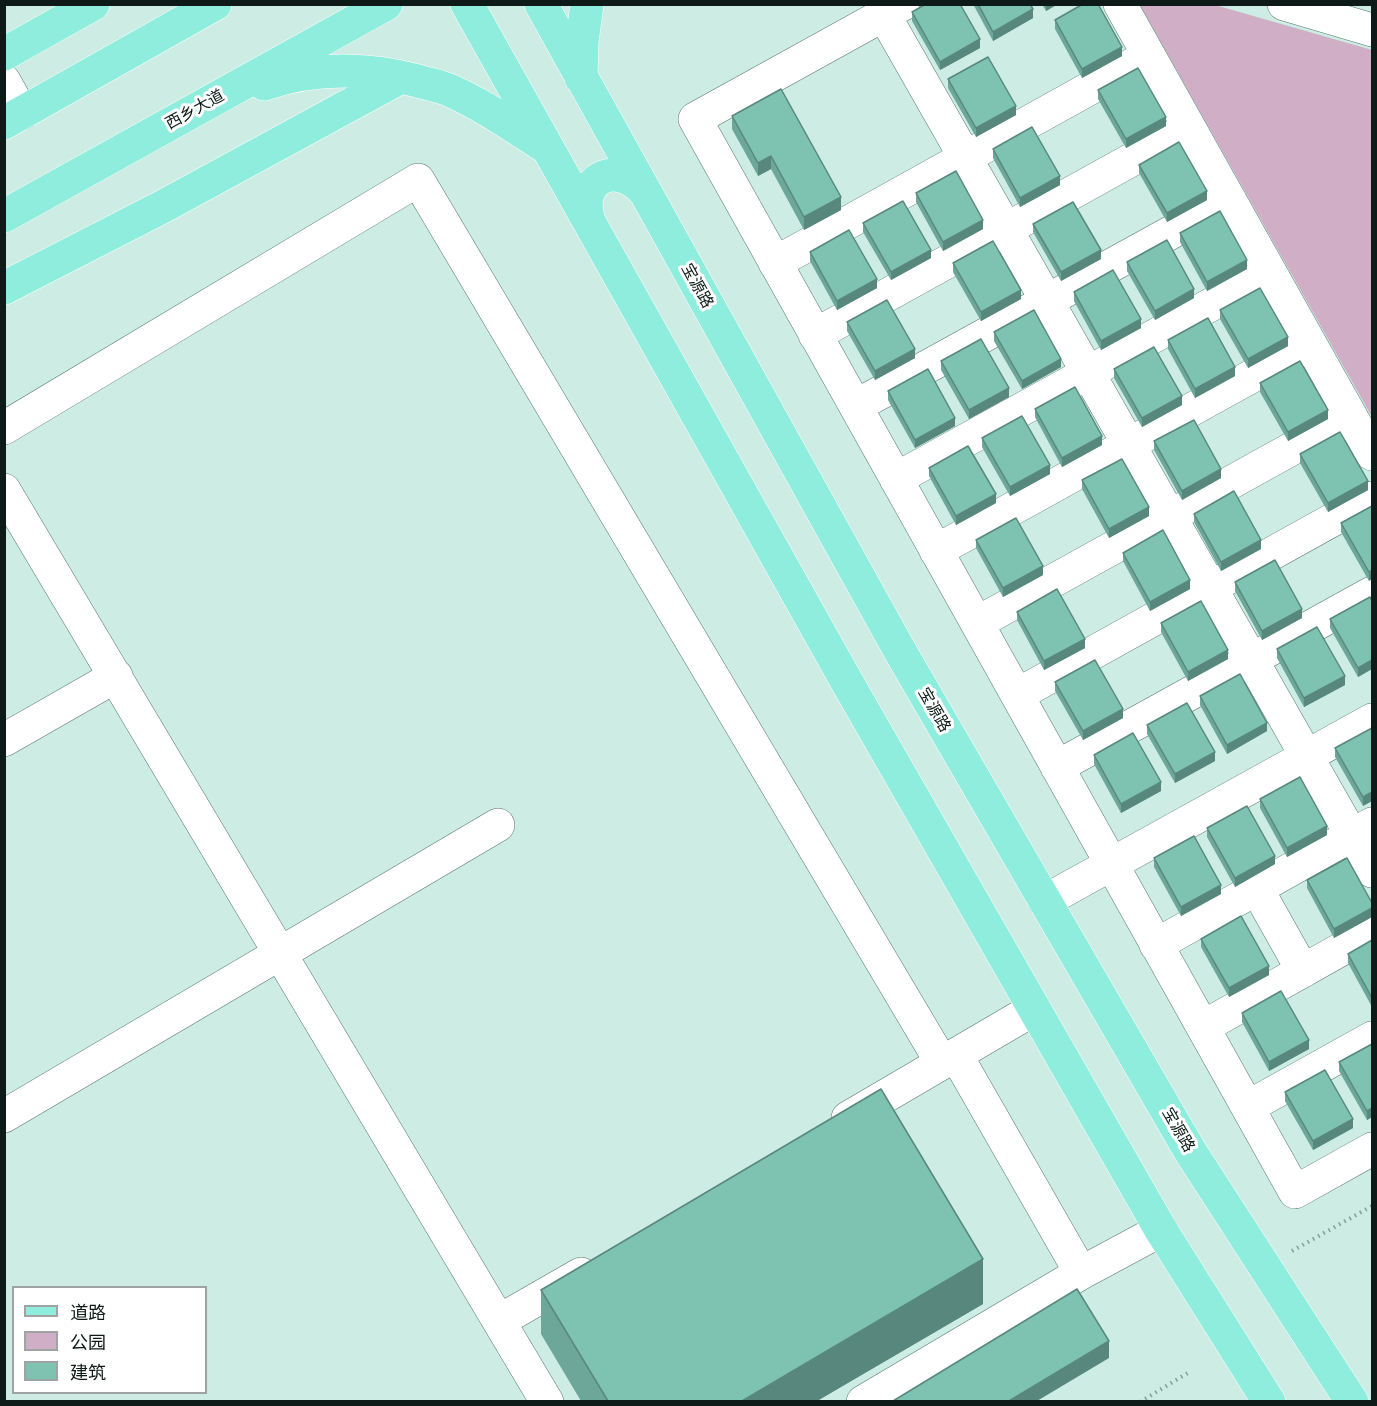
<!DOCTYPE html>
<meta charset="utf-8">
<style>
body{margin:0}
#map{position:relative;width:1377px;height:1406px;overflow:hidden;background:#ccece4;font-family:"Work Sans","Noto Sans SC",sans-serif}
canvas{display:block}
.frame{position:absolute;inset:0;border:6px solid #0e1a17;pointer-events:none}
.legend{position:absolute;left:12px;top:1286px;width:195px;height:108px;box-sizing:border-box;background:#fff;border:2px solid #9fa3a2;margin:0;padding:8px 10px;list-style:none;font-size:18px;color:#0e1a17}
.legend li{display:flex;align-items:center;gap:12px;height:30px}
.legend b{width:30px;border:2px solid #9fa3a2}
</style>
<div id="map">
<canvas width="1377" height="1406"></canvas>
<div class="frame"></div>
<ul class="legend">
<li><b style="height:8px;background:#8eeddc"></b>道路</li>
<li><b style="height:16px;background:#cfaec6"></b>公园</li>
<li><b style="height:16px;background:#7ec2b2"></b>建筑</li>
</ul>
</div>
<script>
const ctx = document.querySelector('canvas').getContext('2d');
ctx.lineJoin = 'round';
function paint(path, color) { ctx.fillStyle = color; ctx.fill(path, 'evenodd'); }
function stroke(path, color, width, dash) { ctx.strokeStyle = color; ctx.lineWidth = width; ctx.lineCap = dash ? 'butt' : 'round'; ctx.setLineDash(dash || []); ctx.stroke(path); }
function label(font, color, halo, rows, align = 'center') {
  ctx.font = font + ' "Work Sans","Noto Sans SC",sans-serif'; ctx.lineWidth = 6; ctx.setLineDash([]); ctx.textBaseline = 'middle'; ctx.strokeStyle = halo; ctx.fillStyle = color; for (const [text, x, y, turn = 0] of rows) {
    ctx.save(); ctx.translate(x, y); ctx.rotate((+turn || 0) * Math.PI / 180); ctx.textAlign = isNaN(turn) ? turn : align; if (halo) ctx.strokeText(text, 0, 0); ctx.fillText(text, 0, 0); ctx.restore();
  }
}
paint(new Path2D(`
 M1140,5h75l157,45v367z`), '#cfaec6');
const minor = new Path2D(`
 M903,4l-208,115 600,1073 77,-43
 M1120,4l252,450
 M1284,4l88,26
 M884,15l488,856
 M4,81l18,32 -18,3
 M775,263l373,-207
 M815,335l374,-207
 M856,406l374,-206
 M4,428l414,-248 524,883
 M896,479l374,-207
 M4,490l543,912
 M936,551l374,-207
 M977,623l374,-207
 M1017,695l355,-197
 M4,740l112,-64
 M1057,767l315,-174
 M1257,889l46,82
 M1045,901l327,-181
 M1156,945l216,-121
 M1203,1027l169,-95
 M956,1055l125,218 80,-43
 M1248,1107l124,-69
 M4,1116l494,-291
 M848,1118l186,-109
 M499,1321l82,-47
 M863,1402l218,-129`);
const major = new Path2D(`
 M467,4l380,678 314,548 108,172
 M541,4l359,647 290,500 162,251
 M4,54l89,-50
 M581,78l1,-36 5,-38
 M264,84c51,-17 104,-16 154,-3 10,3 22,5 31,9 34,15 64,36 95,56
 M4,123l211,-119
 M4,216l382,-212
 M589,221c-14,-42 28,-63 56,-29
 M4,288l158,-81 239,-130`);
stroke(minor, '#58766e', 34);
stroke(major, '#fff', 34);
stroke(new Path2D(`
 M1292,1251l80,-45
 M1140,1402l51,-31`), '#849d96', 4, [1.5, 4.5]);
stroke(minor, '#fff', 33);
stroke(major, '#8eeddc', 33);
paint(new Path2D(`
 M973,4h57l3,14 -40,23z
 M1042,4h16l-12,7z
 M912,12l68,36 -40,22 -28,-49z
 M1055,20l67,36 -40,22 -27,-49z
 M948,79l68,36 -40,22 -28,-49z
 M1098,90l68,36 -40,22 -28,-49z
 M732,116l109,94 -37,20 -33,-61 -13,7 -26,-47z
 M993,149l67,36 -40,22 -27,-49z
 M1139,165l68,35 -40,22 -28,-49z
 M916,193l67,36 -40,22 -27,-49z
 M863,223l68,35 -40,22 -28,-48z
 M1033,224l68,35 -40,22 -28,-49z
 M1180,233l67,36 -40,22 -27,-49z
 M810,252l67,36 -40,22 -27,-49z
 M1127,262l67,36 -39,22 -28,-49z
 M953,263l68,36 -40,22 -28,-49z
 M1074,292l67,36 -40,22 -27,-49z
 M1220,310l68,36 -40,22 -28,-49z
 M847,322l68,36 -40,22 -28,-49z
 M994,332l67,35 -39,22 -28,-48z
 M1168,340l67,36 -40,22 -27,-49z
 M941,361l68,36 -40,22 -28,-49z
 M1114,369l68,36 -40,22 -28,-49z
 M1260,383l68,36 -40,22 -28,-49z
 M888,391l67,35 -40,22 -27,-48z
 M1035,409l67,36 -40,22 -27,-50z
 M982,438l68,36 -40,22 -28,-49z
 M1154,441l67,37 -39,22 -28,-50z
 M1300,454l68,36 -40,22 -28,-49z
 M929,468l67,35 -40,22 -27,-49z
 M1082,480l67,36 -40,22 -27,-49z
 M1372,506l-3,75 -28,-49v-9z
 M1194,514l67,35 -40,22 -27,-49z
 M976,540l67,35 -40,22 -27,-49z
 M1123,553l67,36 -40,22 -27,-50z
 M1235,582l67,36 -40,22 -27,-49z
 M1372,601v68l-14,8 -28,-49v-9z
 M1017,612l68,36 -41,22 -27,-50z
 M1161,623l67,36 -40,22 -27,-49z
 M1277,649l68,36 -41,22 -27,-49z
 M1055,682l68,36 -40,22 -28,-49z
 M1200,696l67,35 -40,23 -27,-49z
 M1147,725l68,36 -40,22 -28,-49z
 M1372,728v73l-9,5 -28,-49v-9z
 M1094,755l67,36 -40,22 -27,-49z
 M1260,799l67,36 -40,22 -27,-49z
 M1207,828l68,36 -40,23 -28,-50z
 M1154,858l67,36 -40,22 -27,-49z
 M1307,880l65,23v14l-38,21 -27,-50z
 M1201,939l68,36 -40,22 -28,-50z
 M1372,940v67l-24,-44v-9z
 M1242,1013l67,36 -40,22 -27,-49z
 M1372,1044v73l-5,3 -28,-49v-9z
 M1285,1092l68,36 -40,22 -28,-49z
 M541,1290l442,14 -166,97h-236l-40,-67z`), '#6ca799');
paint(new Path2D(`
 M1046,4h12l-12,7z
 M1033,9v9l-40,23v-9z
 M980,39v9l-40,22v-8z
 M1122,47v9l-40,22v-9z
 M1016,106v9l-40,22v-9z
 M1166,117v9l-40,22v-9z
 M771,156v13l-13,7v-13z
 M1060,176v9l-40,22v-9z
 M1207,191v9l-40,22v-9z
 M841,197v13l-37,20v-13z
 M983,220v9l-40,22v-9z
 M931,250v8l-40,22v-8z
 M1101,250v9l-40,22v-9z
 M1247,260v9l-40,22v-9z
 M877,279v9l-40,22v-9z
 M1194,289v9l-39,22v-9z
 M1021,290v9l-40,22v-9z
 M1141,319v9l-40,22v-9z
 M1288,337v9l-40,22v-9z
 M915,349v9l-40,22v-9z
 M1061,359v8l-39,22v-8z
 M1235,367v9l-40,22v-9z
 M1009,388v9l-40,22v-9z
 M1182,396v9l-40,22v-9z
 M1328,410v9l-40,22v-9z
 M955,418v8l-40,22v-8z
 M1102,436v9l-40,22v-9z
 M1050,465v9l-40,22v-9z
 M1221,469v9l-39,22v-9z
 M1368,481v9l-40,22v-9z
 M996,494v9l-40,22v-9z
 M1149,507v9l-40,22v-9z
 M1261,540v9l-40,22v-9z
 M1043,566v9l-40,22v-9z
 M1372,570v9l-3,2v-9z
 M1190,580v9l-40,22v-9z
 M1302,609v9l-40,22v-9z
 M1085,639v9l-41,22v-9z
 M1228,650v9l-40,22v-9z
 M1372,660v9l-14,8v-9z
 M1345,676v9l-41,22v-9z
 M1123,709v9l-40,22v-9z
 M1267,723v8l-40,23v-9z
 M1215,752v9l-40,22v-9z
 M1161,782v9l-40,22v-9z
 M1372,792v9l-9,5v-9z
 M1327,826v9l-40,22v-9z
 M1275,856v8l-40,23v-9z
 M1221,885v9l-40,22v-9z
 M1372,908v9l-38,21v-9z
 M1269,966v9l-40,22v-9z
 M1309,1040v9l-40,22v-9z
 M1372,1108v9l-5,3v-9z
 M1353,1119v9l-40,22v-9z
 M983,1259v45l-166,97h-75z
 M1109,1341v17l-72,43h-28z`), '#58887d');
const building = new Path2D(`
 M926,4h34l20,35 -40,23 -28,-50z
 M978,4h52l3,5 -40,23z
 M1083,4h15l24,43 -40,22 -27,-49z
 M988,57l28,49 -40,22 -28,-49z
 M1138,68l28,49 -40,22 -28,-49z
 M781,89l60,108 -37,20 -33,-61 -13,7 -26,-47z
 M1032,127l28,49 -40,22 -27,-49z
 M1179,142l28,49 -40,22 -28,-48z
 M956,171l27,49 -40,22 -27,-49z
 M903,201l28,49 -40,22 -28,-49z
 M1073,202l28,48 -40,22 -28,-48z
 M1220,211l27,49 -40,22 -27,-49z
 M849,230l28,49 -40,22 -27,-49z
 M1167,240l27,49 -39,22 -28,-49z
 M993,241l28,49 -40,22 -28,-49z
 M1113,270l28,49 -40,22 -27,-49z
 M1260,288l28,49 -40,22 -28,-49z
 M887,300l28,49 -40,22 -28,-49z
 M1034,310l27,49 -39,22 -28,-49z
 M1208,318l27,49 -40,22 -27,-49z
 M981,339l28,49 -40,22 -28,-49z
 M1154,347l28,49 -40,22 -28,-49z
 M1300,361l28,49 -40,22 -28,-49z
 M928,369l27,49 -40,22 -27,-49z
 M1075,387l27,49 -40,22 -27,-49z
 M1022,416l28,49 -40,22 -28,-49z
 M1194,420l27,49 -39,22 -28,-50z
 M1340,432l28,49 -40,22 -28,-49z
 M968,446l28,48 -40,22 -27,-48z
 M1122,459l27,48 -40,22 -27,-49z
 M1234,491l27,49 -40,22 -27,-48z
 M1372,506v64l-3,2 -28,-49z
 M1016,518l27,48 -40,22 -27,-48z
 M1163,530l27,50 -40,22 -27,-49z
 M1275,560l27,49 -40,22 -27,-49z
 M1057,589l28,50 -41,22 -27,-49z
 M1370,597l2,4v59l-14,8 -28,-49z
 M1201,601l27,49 -40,22 -27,-49z
 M1317,627l28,49 -41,22 -27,-49z
 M1095,660l28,49 -40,22 -28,-49z
 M1240,674l27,49 -40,22 -27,-49z
 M1187,703l28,49 -40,22 -28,-49z
 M1372,728v64l-9,5 -28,-49z
 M1133,733l28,49 -40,22 -27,-49z
 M1300,777l27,49 -40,22 -27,-49z
 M1247,806l28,50 -40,22 -28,-50z
 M1194,836l27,49 -40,22 -27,-49z
 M1347,858l25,45v5l-38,21 -27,-49z
 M1241,916l28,50 -40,22 -28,-49z
 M1372,940v58l-24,-44z
 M1281,991l28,49 -40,22 -27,-49z
 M1372,1044v64l-5,3 -28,-49z
 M1325,1070l28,49 -40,22 -28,-49z
 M881,1089l102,170 -241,142h-134l-67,-111z
 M1077,1289l32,52 -100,60h-116z`);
paint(building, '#7ec2b2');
stroke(building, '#58887d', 1.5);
label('16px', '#0e1a17', '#fff', [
 ["西乡大道",195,110,-29],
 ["宝源路",697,286,61],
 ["宝源路",934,710,60],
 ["宝源路",1178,1130,60]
]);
</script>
